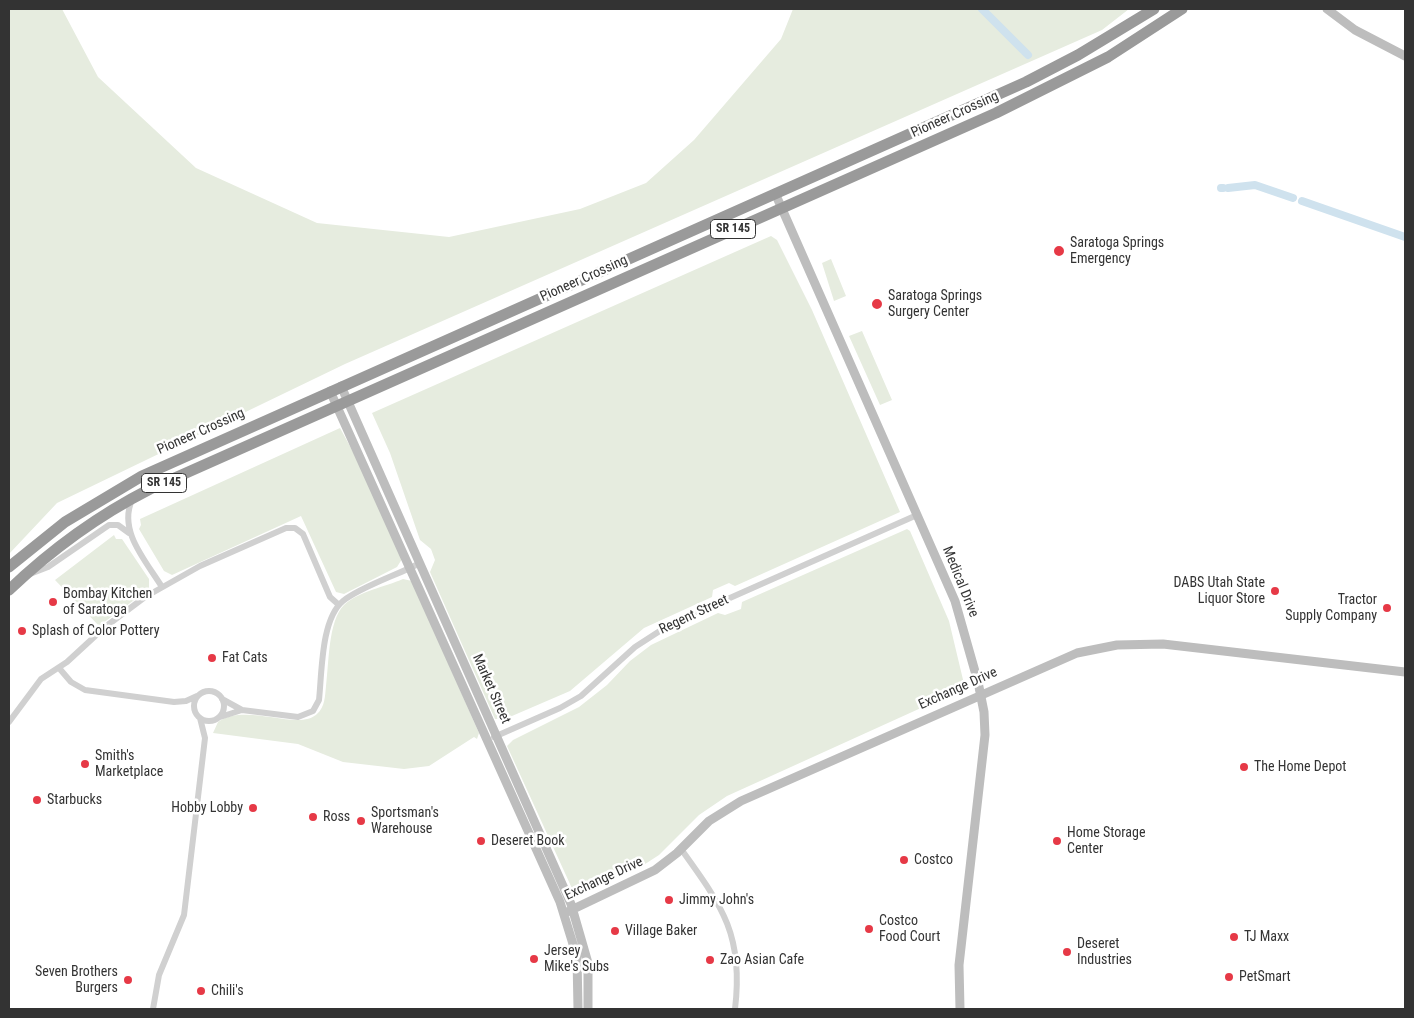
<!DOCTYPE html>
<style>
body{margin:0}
#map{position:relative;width:1414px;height:1018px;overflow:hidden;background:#fff;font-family:"Roboto Condensed",sans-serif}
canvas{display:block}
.frame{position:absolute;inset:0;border:10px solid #333;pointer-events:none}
</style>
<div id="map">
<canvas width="1414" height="1018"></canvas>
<div class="frame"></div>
</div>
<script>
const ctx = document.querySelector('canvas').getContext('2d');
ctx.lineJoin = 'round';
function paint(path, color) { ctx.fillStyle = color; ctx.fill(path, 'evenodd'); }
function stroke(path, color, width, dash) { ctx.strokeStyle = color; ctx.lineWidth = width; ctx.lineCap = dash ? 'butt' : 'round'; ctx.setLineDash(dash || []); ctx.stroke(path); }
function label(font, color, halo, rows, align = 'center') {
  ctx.font = font + ' "Roboto Condensed",sans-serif'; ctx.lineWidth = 5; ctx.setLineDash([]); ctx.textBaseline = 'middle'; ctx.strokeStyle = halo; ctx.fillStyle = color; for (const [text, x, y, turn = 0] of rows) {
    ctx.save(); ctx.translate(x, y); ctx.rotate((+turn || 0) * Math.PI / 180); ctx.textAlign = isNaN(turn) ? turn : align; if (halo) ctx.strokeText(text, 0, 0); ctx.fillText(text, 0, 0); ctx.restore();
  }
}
paint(new Path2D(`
 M9,9h53l36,68 98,91 121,55 132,14 131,-28 66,-26 48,-43 87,-101 12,-30h336l-27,21 -757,334 -288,139 -48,51z
 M771,236l6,4 35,70 88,202 -165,74 -6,-3 -16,7 -1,7 -68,31 -74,63 -65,28h-10l-65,-147 5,-12 -4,-11 -11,-9 -30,-87 -18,-40z
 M831,259l15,37 -12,5 -12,-38z
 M862,331l30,69 -12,5 -31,-69z
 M340,428l23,42 39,89 -5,8 -53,27 -8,-2 -35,-76 -129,59 -8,-4 -25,-42 2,-4 -1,-6z
 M907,529l3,2 39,90 16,67 -238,108 -28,19 -40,40 -17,11 -59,26h-7l-1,3 -68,-149 6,-6 66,-33 28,-22 23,-24 21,-16 67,-32 7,2 16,-6 1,-7z
 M114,535l2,4h6l27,40v10l-50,37 -44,-46z
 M403,579l9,2 67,152 -2,6 -3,-2 -45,29 -25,3 -61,-7 -45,-18 -85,-11 5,-11c29,-20 80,10 99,-8 8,-7 8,-18 9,-28 3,-22 2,-65 18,-81 15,-14 41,-18 59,-26z`), '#e6ecdf');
stroke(new Path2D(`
 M982,9l46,46
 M1221,188h2
 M1228,188l27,-3 38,13
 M1302,201l103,36`), '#cfe2ee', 8);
stroke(new Path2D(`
 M132,500c-14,31 14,61 30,87
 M30,574l18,-7 61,-42h9l11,8
 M59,668l12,14 14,8 89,12 12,-1 11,-5
 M194 706a15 15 0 1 1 30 0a15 15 0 1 1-30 0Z
 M222,699l20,11 56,7 15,-6 6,-11c3,-28 2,-81 24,-99 19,-15 55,-26 77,-38
 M220,717l22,-7
 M9,722l32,-43 26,-17 38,-35 40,-30 55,-31 86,-38h9l8,6 27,63 9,8
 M494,737l66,-29 21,-12 54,-49 34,-22 248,-110
 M681,849c41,57 63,86 54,160
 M153,1009l6,-34 25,-60 21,-177 -5,-20`), '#d0d0d0', 6);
stroke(new Path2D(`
 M1327,9l28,21 50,26
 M775,193l180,408 23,81 6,30 1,23 -26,230 1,44
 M341,386l230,518 17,59v46
 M330,391l230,511 17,55 1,52
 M565,913l90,-43 22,-17 32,-32 32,-20 336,-148 40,-8 46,-1 242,28`), '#bdbdbd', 9);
stroke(new Path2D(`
 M9,567l56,-45 77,-46 884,-394 52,-27 76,-46
 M9,590c43,-41 88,-74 141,-101l846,-376 112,-56 74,-48`), '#9a9a9a', 11);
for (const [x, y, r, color] of [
 [1059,251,6,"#e63946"],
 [877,304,6,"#e63946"],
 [1275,591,5,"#e63946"],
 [53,602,5,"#e63946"],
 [1387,608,5,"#e63946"],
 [22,631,5,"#e63946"],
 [212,658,5,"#e63946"],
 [85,764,5,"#e63946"],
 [1244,767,5,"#e63946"],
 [37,800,5,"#e63946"],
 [253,808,5,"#e63946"],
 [313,817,5,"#e63946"],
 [361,821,5,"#e63946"],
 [481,841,5,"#e63946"],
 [1057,841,5,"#e63946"],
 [904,860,5,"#e63946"],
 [669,900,5,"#e63946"],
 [869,929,5,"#e63946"],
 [615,931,5,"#e63946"],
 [1234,937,5,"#e63946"],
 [1067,952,5,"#e63946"],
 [534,959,5,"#e63946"],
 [710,960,5,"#e63946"],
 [1229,977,5,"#e63946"],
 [128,980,5,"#e63946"],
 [201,991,5,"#e63946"]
]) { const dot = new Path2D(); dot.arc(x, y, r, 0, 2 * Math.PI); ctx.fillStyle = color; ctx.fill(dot); stroke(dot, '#fff', 2); }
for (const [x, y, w] of [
 [733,229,45],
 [164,483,45]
]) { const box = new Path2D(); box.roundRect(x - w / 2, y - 9.5, w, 19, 4); ctx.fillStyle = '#fff'; ctx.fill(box); stroke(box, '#333', 1); }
label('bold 12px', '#333', null, [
 ["SR 145",733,229],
 ["SR 145",164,483]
]);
label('14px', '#333', '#fff', [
 ["Pioneer Crossing",955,115,-24],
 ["Pioneer Crossing",584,279,-24],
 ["Pioneer Crossing",201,432,-24],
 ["Medical Drive",960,582,68],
 ["Regent Street",694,615,-25],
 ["Market Street",491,689,66],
 ["Exchange Drive",958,689,-24],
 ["Exchange Drive",604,879,-25]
]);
label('14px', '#333', '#fff', [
 ["Saratoga Springs",1070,243],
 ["Emergency",1070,259],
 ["Saratoga Springs",888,296],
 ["Surgery Center",888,312],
 ["DABS Utah State",1265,583,"right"],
 ["Liquor Store",1265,599,"right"],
 ["Bombay Kitchen",63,594],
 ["of Saratoga",63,610],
 ["Tractor",1377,600,"right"],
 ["Supply Company",1377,616,"right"],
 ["Splash of Color Pottery",32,631],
 ["Fat Cats",222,658],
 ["Smith's",95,756],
 ["Marketplace",95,772],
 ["The Home Depot",1254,767],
 ["Starbucks",47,800],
 ["Hobby Lobby",243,808,"right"],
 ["Sportsman's",371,813],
 ["Warehouse",371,829],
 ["Ross",323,817],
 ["Home Storage",1067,833],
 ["Center",1067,849],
 ["Deseret Book",491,841],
 ["Costco",914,860],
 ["Jimmy John's",679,900],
 ["Costco",879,921],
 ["Food Court",879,937],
 ["Village Baker",625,931],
 ["TJ Maxx",1244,937],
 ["Deseret",1077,944],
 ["Industries",1077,960],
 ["Jersey",544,951],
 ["Mike's Subs",544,967],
 ["Zao Asian Cafe",720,960],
 ["Seven Brothers",118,972,"right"],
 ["Burgers",118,988,"right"],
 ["PetSmart",1239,977],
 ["Chili's",211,991]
], 'left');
</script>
